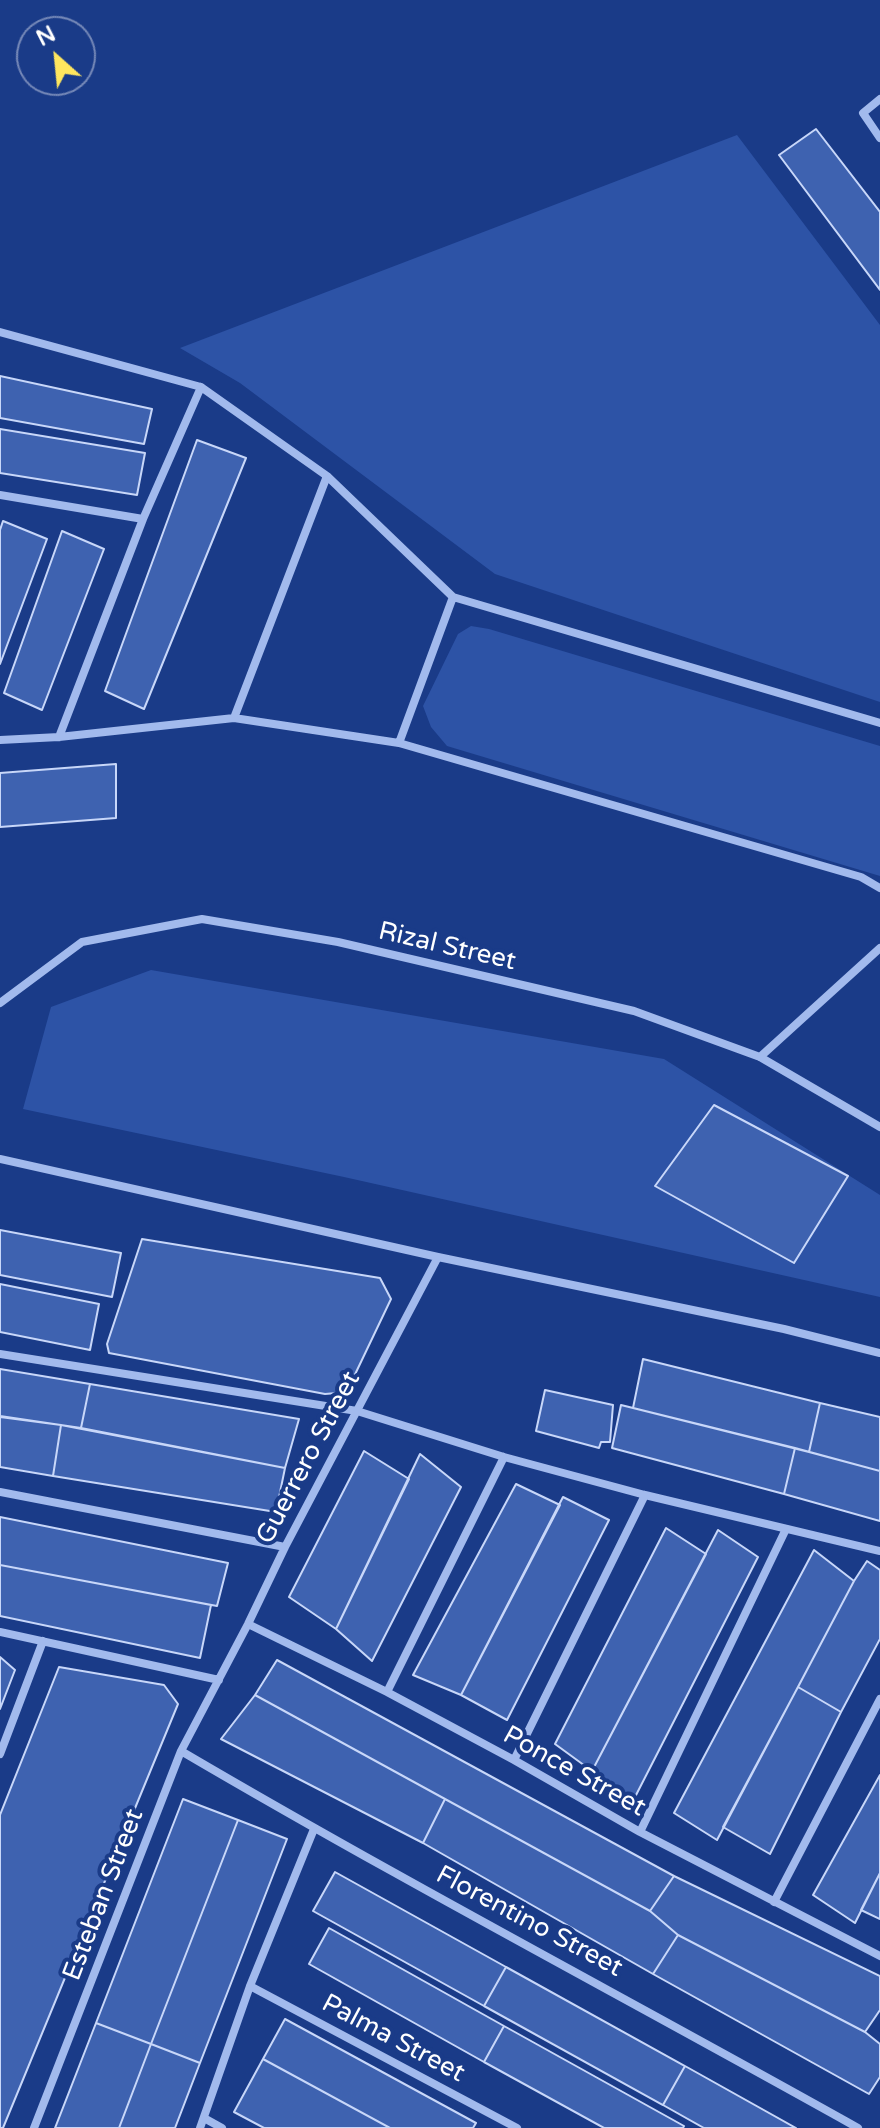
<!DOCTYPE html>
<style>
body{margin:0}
#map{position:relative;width:880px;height:2128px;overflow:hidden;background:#1a3b88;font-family:"Varela Round",sans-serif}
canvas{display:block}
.north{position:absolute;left:16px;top:16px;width:80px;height:80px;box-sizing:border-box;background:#1a3b88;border:2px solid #7689b8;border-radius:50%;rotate:333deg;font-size:22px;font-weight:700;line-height:32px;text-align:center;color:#fff}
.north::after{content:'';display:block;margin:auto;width:28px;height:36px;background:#ffe65e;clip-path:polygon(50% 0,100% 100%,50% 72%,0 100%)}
</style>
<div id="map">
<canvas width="880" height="2128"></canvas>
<div class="north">N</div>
</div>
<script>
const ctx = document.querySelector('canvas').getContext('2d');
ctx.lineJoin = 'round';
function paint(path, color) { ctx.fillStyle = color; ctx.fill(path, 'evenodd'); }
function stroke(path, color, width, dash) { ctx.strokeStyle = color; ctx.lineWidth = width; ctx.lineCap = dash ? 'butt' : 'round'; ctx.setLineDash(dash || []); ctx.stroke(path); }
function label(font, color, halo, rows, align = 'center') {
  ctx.font = font + ' "Varela Round",sans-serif'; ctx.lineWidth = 8; ctx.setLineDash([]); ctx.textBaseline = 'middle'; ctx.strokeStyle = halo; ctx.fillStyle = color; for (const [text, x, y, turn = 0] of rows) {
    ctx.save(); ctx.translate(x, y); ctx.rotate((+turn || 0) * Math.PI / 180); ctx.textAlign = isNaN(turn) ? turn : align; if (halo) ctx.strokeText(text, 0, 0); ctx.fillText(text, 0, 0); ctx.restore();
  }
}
paint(new Path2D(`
 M737,135l143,190v377l-385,-128 -255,-191 -60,-35z
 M471,626l18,3 391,117v130l-433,-130 -16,-19 -8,-21 35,-72z
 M151,970l513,89 216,136v102l-536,-120 -321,-68 28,-102z`), '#2d53a6');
const building = new Path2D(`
 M816,129l64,83v78l-101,-135z
 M0,376l152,33 -8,35 -144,-26z
 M0,429l145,24 -8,42 -137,-22z
 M197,440l49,18 -102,251 -39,-18z
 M3,521l44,18 -47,125v-134z
 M62,531l42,18 -62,161 -38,-17z
 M116,764v54l-116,9v-54z
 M714,1105l134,71 -54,87 -139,-77z
 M0,1230l121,23 -9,44 -112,-22z
 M142,1239l238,39 11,21 -42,88 -12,6 -12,1 -216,-41 -2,-9z
 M0,1284l99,20 -9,46 -90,-18z
 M643,1359l177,44 -11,49 -176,-44z
 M0,1369l90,15 -9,44 -81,-12z
 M90,1384l209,35 -14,49 -204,-40z
 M545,1390l68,15 -3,37h-9l-2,6 -63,-17z
 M820,1403l60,14v54l-71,-19z
 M621,1405l174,43 -11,46 -172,-46z
 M0,1417l61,8 -8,51 -53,-9z
 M61,1425l224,43 -9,44 -223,-36z
 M795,1448l85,23v50l-96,-27z
 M364,1451l45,28 -73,150 -47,-32z
 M420,1454l41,33 -89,174 -36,-32z
 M516,1484l44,21 -99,190 -48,-20z
 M563,1497l46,23 -102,200 -46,-25z
 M0,1517l228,46 -11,43 -217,-41z
 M666,1528l40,26 -114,217 -37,-27z
 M718,1530l40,27 -124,242 -42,-28z
 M814,1550l40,31 -137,259 -43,-27z
 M867,1561l13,9v69l-39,73 -43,-25 56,-106z
 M0,1565l211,40 -11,53 -200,-42z
 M0,1657l15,13 -15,39z
 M277,1660l397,216 -24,35 -205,-112 -190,-104z
 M59,1667l105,18 14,19 -175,424h-3v-313z
 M798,1687l43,25 -71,142 -47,-27z
 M255,1695l190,104 -22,44 -202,-104z
 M880,1775v98l-25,50 -42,-28z
 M183,1799l55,21 -87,224 -55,-21z
 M445,1799l205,112 28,24 -25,39 -230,-131z
 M238,1820l49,19 -87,224 -49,-19z
 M335,1872l171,95 -22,39 -171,-95z
 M880,1873v46l-19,-9z
 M674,1876l206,100v34l-15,22 -187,-97 -28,-24z
 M329,1928l175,98 -20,36 -175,-98z
 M678,1935l187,97 15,12v33l-11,17 -216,-120z
 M506,1967l179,99 -22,39 -179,-99z
 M285,2019l191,104 -3,5h-83l-127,-69z
 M96,2023l55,21 -32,84h-64z
 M504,2026l180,100 -1,2h-79l-120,-66z
 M151,2044l49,19 -25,65h-56z
 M263,2059l127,69h-126l-30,-16z
 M685,2066l111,62h-92l-41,-23z`);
paint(building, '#3e62b0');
stroke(building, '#c8d7f9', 2);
stroke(new Path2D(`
 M880,99l-17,14 17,25
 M0,332l201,55 126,89 126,121 427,126
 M0,495l143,24
 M234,718l93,-242
 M59,737l84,-218 58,-132
 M0,740l59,-3 175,-19 165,25 462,134 19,11
 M399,743l54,-146
 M0,1003l82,-61 120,-23 136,23 296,69 126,46 120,70
 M760,1057l120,-109
 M0,1159l438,98 346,72 96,24
 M0,1354l357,57 147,46 141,38 235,56
 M0,1492l285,55
 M248,1624l139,68 127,68 126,72 240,124
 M0,1632l219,48
 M387,1692l117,-235
 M181,1751c223,131 452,251 677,377
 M0,1754l43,-113
 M514,1760l131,-265
 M640,1832l146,-303
 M774,1902l106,-203
 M250,1986l267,142
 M204,2118l18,10
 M34,2128l147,-377 67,-127 37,-77 153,-290
 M200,2128l50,-142 64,-157`), '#a2baed', 8);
label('26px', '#fff', '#1a3b88', [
 ["Rizal Street",447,947,13],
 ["Guerrero Street",309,1458,-62],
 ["Ponce Street",574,1772,29],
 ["Esteban Street",104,1895,-69],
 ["Florentino Street",529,1922,28],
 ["Palma Street",393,2039,28]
]);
</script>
